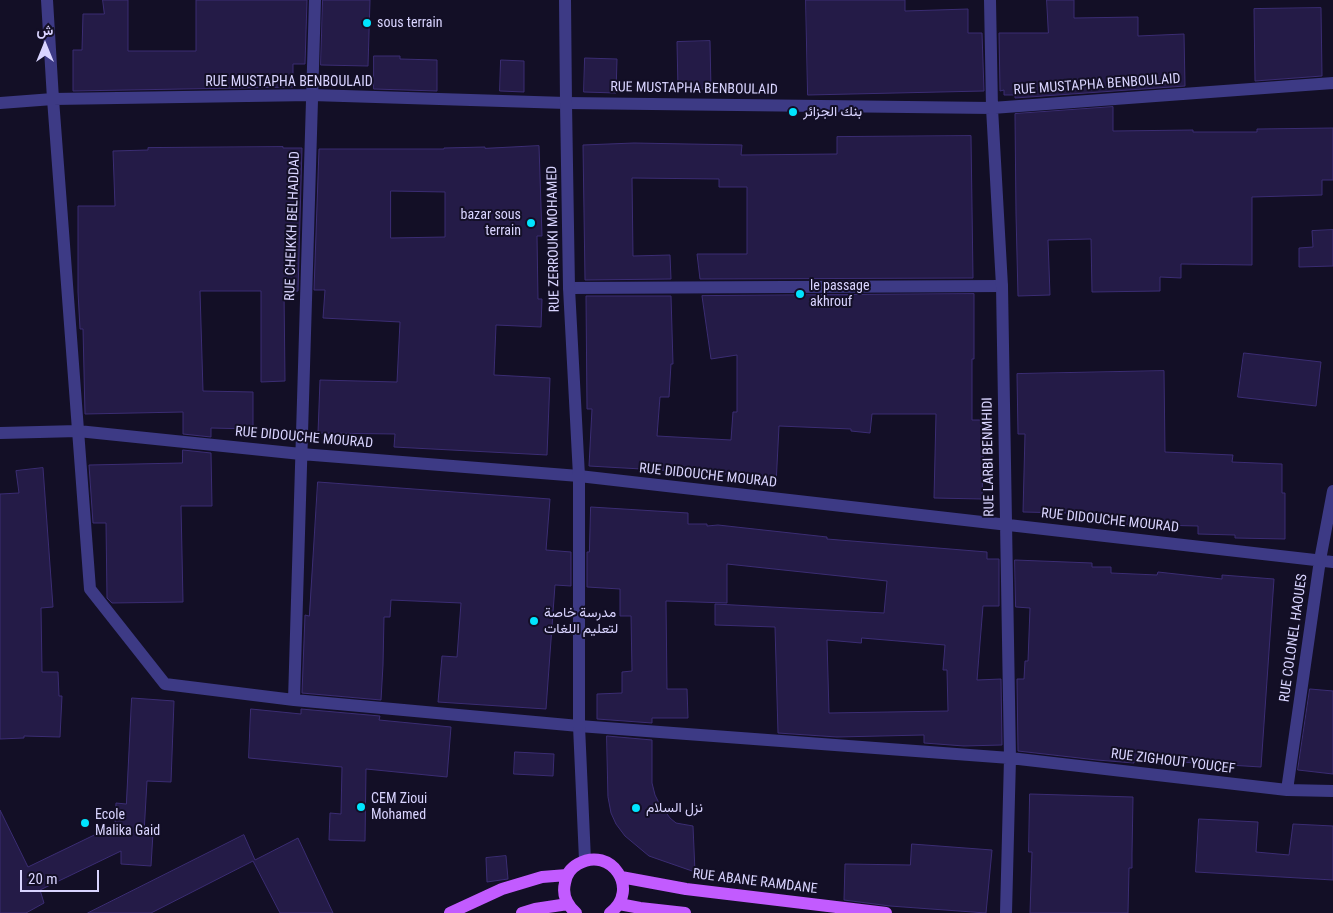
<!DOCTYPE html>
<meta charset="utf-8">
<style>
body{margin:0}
#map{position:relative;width:1333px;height:913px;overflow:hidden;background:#130f26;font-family:"Roboto Condensed",Vazirmatn,sans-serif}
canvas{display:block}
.north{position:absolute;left:20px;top:20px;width:50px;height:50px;-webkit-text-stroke:4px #130f26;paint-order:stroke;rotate:0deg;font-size:14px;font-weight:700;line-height:20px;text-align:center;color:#d9d4ff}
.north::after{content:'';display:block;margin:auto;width:18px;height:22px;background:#d9d4ff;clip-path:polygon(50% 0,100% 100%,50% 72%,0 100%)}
.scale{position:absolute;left:20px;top:870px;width:79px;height:22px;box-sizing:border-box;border:2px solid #d9d4ff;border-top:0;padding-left:6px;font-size:15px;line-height:18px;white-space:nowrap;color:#d9d4ff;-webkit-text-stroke:4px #130f26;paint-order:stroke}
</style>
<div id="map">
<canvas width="1333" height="913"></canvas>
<div class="north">ش</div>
<div class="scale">20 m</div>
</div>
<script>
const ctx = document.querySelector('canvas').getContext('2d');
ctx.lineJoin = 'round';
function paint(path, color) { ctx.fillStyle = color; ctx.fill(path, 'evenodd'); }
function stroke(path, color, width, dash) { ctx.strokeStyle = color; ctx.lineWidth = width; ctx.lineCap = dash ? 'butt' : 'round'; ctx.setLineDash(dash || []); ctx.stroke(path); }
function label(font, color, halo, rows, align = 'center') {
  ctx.font = font + ' "Roboto Condensed",Vazirmatn,sans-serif'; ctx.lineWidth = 4; ctx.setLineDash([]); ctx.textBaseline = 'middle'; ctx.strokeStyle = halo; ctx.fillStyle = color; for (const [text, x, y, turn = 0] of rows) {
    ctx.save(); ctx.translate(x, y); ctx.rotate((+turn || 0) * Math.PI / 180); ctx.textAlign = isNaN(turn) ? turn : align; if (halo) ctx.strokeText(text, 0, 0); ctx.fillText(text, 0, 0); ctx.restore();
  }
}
const building = new Path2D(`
 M103,0h25v51h68v-51h111l-2,64h-12v23l-220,4v-41h9l1,-36h21z
 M323,0h47l-2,66 -47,-1z
 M806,0h99v11l63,-2v24h14l2,58 -176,4z
 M1047,0h27v18l64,-1v19l46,-2 1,52 -170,12v-3h-11v-5l-4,1 -1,-58h49z
 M1321,8l1,68 -67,5 -1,-72z
 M710,41l1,48h-33l-1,-47z
 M374,56h26v3l37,1v31l-63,-2z
 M585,58l32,1 -1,34 -32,-1z
 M501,60l23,1v31l-24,-1z
 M1113,107v24l80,-1v2h64v-3l76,-1v52h-11v15l-70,2v68l-71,-1v14l-21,-1v14l-68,1 -1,-53 -43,1 2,55 -32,1 -2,-82 -1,-100z
 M971,136l2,142 -273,1 -3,-25h50v-67h-28v-8l-87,-1 1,78 37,-1 1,24 -86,1 -2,-135 51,-2 108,2 -1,10 96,-1v-17z
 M539,146l3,90h-5l1,63h4l-1,28 -45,-2 -2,50 56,3 -3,77 -153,-8 1,-13 -77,-1 2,-53 77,2 3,-60 -77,-4 2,-28h-11l5,-141h125v-1l41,-1v1zM391,191l54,1v45l-54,1z
 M283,147v1h19l-4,143h-14l1,90 -24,1v-91h-61l3,100 50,1v37l-42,-1v9l-28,-3v-22l-98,2 -2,-85h-3l-2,-37v-86h37l-2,-55 35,-1v-2z
 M1333,230v36l-34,1v-19l14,-1 -1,-16z
 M974,294v65h-2v61h12l-2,79 -48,-1 2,-84h-64l-2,19 -19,-2v-2l-72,-3 -3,59 -47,-3v-8l-140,-8 3,-57h-5l-1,-113h85l2,68h-2l-2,33h-9l-3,39 74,4 2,-28h4v-57l-26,4 -9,-63z
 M1244,353l77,9 -5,44 -78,-9z
 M1164,371l1,81 68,3 -1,7 50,2v29h3v46l-50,-1v-3l-37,-1v-8l-85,-2v-10l-90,-2 2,-78h-7l-1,-60z
 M183,450l28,3 1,53h-31l2,96 -71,1 -5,-5 -1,-75h-13l-4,-58 93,-2z
 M43,468l10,139 -12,1 1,64h16l1,24h3l-2,41 -36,-1v2l-24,1v-245l19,-1 -3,-22z
 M318,482l232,17 -4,51 25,2v34l-16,-1 -9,124 -108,-7 4,-46 15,1 4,-54 -70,-3 -1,17h-6l-1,48 -2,35 -79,-7 3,-78 4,1z
 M591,507l97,6v11h19v2l11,-1 109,12v2l160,13v7h12v47h-16l-6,74 24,-1 1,66 -38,1 -40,-3v-8l-87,2 -59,-4 -3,-106 -60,-2v-21l169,9 3,-32 -160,-17v39l-61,-2 1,88h20l1,29h-36v5l-55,-4v-25l25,-1v-21l10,-1 -1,-55h-11v-27l-33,-2v-35h2zM862,638l83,7 -2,25h4l1,41 -119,2 -2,-73 34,3z
 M1015,560l77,3v4h19v6l46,2 1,-3 64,7v-4l52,4 -13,188 -97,-6 -1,4 -29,-6v4l-37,-3 -79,-9 -1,-72h7l1,-18h3l2,-53 -14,-1z
 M1310,689l23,2v83l-35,-4z
 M132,698l42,3 -3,81 -24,-1 -3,52h9l-2,33 -30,-2v-13l-81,39 4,13 -18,10h-26v-103l28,57 87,-42 1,-22 10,1z
 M251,709l50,5v-5l79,7 -1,4 72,7 -4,50 -81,-8 -1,72 -36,-1 1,-27 11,1 1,-47 -93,-9z
 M607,736l45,4v43l3,12 4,8 11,15 6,5 17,3 2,46 -46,-16 -24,-20 -9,-12 -5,-11 -3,-16z
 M515,752l39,2 -1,22 -39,-2z
 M1030,794l103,3 -1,57v14h-3l-1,45h-98l2,-61h-3z
 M1199,819l59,3 -2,30 33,3 4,-31 40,2v54l-137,-8z
 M244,835l11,25 43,-22 35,75h-53l-27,-52 -102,52h-63z
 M912,844l80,6 -6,63 -96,-7 -46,-6 1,-36 65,1z
 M506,856l2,23 -21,3 -1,-24z`);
paint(building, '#241b47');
stroke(building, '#3b2d73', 1);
stroke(new Path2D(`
 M569,288l433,-2`), '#3d3a85', 12);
stroke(new Path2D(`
 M47,0l6,99 37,490 75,95 129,16 285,26 431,32 277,32 46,1
 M990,0l2,108 10,178 8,472 -4,155
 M0,103l53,-4 259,-4 254,8 426,5 341,-25
 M0,433l78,-2 223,23 278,22 754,86
 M294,700l21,-700
 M1287,790l33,-230 13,-69`), '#3d3a85', 12);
stroke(new Path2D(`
 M565,0l1,103 3,185 10,188v250l6,134`), '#3d3a85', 12);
stroke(new Path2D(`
 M621,877l65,12 200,24
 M619,904l21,4 45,5
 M450,913l52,-24 40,-12 25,-2
 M522,913l13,-4 33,-5
 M576,913c-9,-8 -14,-18 -11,-30 1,-8 6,-15 13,-19 33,-19 63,26 32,49`), '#c25bff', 12);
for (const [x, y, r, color] of [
 [367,23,5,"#00e5ff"],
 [793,112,5,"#00e5ff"],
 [531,223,5,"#00e5ff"],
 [800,294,5,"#00e5ff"],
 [534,621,5,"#00e5ff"],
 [361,807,5,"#00e5ff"],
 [636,808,5,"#00e5ff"],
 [85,823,5,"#00e5ff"]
]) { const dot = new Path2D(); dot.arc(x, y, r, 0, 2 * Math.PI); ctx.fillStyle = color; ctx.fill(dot); stroke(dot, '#130f26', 2); }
label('14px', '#d9d4ff', '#130f26', [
 ["sous terrain",377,23],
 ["بنك الجزائر",803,112],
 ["bazar sous",521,215,"right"],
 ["terrain",521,231,"right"],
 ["le passage",810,286],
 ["akhrouf",810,302],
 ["مدرسة خاصة",544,613],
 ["لتعليم اللغات",544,629],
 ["CEM Zioui",371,799],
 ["Mohamed",371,815],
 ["نزل السلام",646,808],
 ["Ecole",95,815],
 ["Malika Gaid",95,831]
], 'left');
label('14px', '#d9d4ff', '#130f26', [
 ["RUE MUSTAPHA BENBOULAID",289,82],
 ["RUE MUSTAPHA BENBOULAID",1097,85,-4],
 ["RUE MUSTAPHA BENBOULAID",694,89,1],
 ["RUE CHEIKKH BELHADDAD",293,226,-88],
 ["RUE ZERROUKI MOHAMED",554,239,-91],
 ["RUE DIDOUCHE MOURAD",304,438,5],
 ["RUE LARBI BENMHIDI",989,457,-91],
 ["RUE DIDOUCHE MOURAD",708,476,6],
 ["RUE DIDOUCHE MOURAD",1110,521,6],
 ["RUE COLONEL HAOUES",1294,638,-82],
 ["RUE ZIGHOUT YOUCEF",1173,762,7],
 ["RUE ABANE RAMDANE",755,882,7]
]);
</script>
